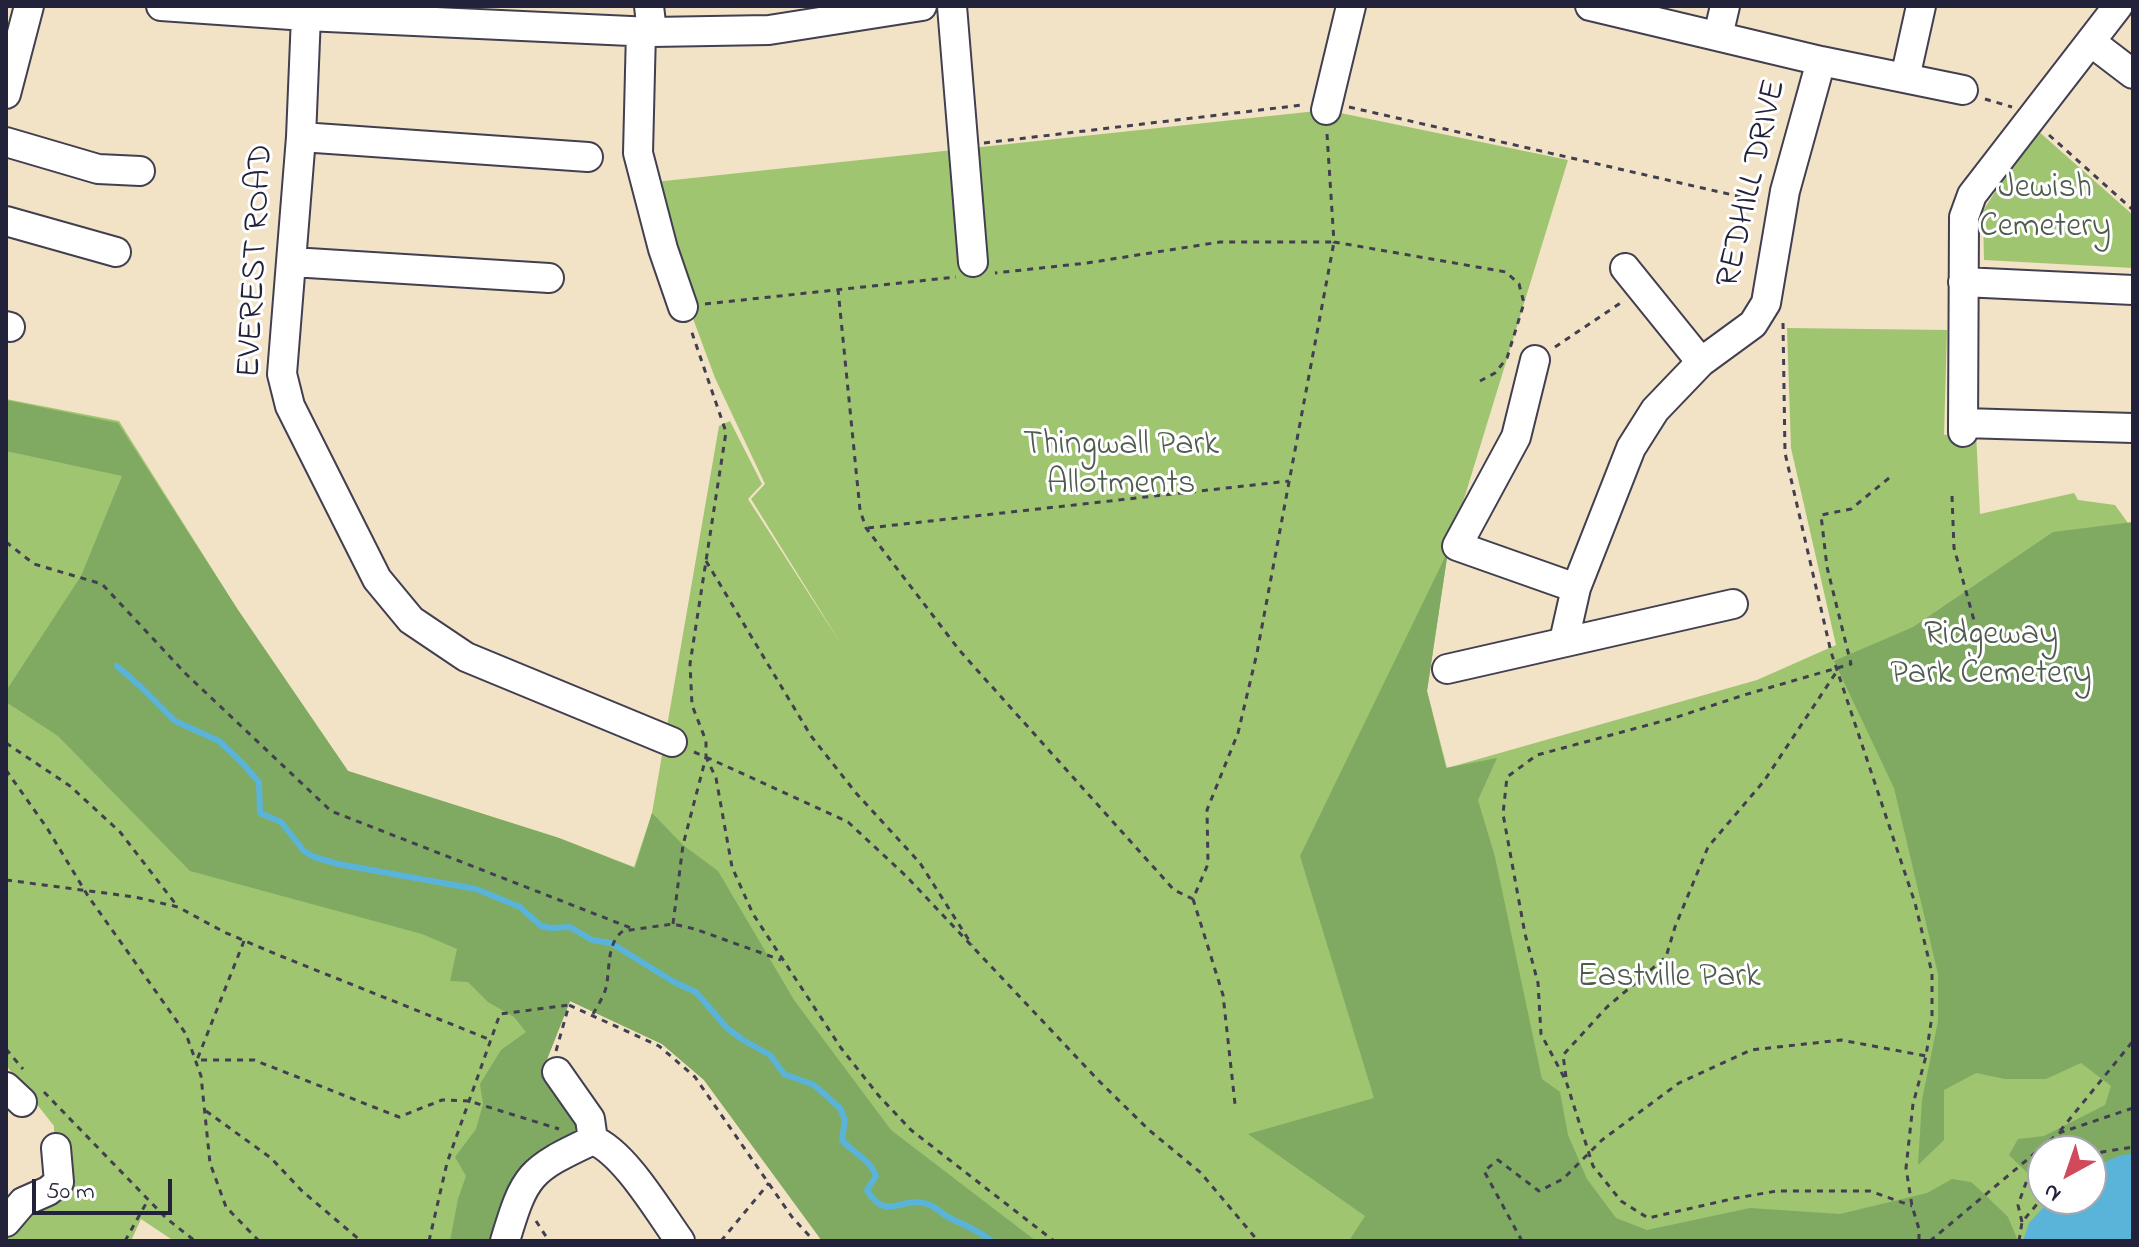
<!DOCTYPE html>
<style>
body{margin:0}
#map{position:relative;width:2139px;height:1247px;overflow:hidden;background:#f2e2c6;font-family:"Indie Flower",sans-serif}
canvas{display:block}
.frame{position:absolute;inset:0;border:8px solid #22223b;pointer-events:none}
.north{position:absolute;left:2027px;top:1135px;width:80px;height:80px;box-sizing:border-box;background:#fff;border:2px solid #a7a7b1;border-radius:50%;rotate:220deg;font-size:22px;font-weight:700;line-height:32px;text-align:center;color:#22223b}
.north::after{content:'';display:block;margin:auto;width:28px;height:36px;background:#d1495b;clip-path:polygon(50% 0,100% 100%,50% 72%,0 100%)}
.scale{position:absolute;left:32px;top:1179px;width:140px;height:36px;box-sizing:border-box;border:4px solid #22223b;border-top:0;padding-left:10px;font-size:24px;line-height:28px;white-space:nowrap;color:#22223b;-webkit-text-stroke:6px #fff;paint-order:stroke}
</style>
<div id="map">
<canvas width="2139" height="1247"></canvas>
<div class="frame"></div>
<div class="north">N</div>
<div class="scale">50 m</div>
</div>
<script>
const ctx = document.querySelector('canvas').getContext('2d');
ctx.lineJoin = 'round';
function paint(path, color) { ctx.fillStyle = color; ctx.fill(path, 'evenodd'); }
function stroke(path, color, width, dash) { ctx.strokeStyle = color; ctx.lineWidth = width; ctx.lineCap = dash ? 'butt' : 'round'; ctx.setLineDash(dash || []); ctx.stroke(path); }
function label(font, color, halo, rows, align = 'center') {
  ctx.font = font + ' "Indie Flower",sans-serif'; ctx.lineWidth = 6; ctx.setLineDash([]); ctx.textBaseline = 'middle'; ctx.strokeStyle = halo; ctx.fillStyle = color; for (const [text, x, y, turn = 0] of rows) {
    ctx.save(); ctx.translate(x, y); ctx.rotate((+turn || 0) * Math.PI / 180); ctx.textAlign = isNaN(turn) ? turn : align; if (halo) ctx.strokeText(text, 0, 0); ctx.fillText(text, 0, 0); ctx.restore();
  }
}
paint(new Path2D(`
 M1326,110l242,50 -120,391 -21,140 20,77 310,-88 79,-35 -45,-197 -4,-120 160,2 -3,105 32,-3 4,82 94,-21 4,7 37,5 18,25v711h-1311l-118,-161 -42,-36 -92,-43 -26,66 30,66 -79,108h-321l-33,-22 -10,22h-125v-34l41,-29 7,-16v-36l-48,-61v-666l113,22 119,189 110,161 211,67 75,29 18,-54 67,-387 11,-5 32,63 -14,15 95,148 -92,-148 14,-15 -50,-106 -27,-73 -33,-123zM2043,1151h48v48h-48z
 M2037,130l96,85v53l-149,-8 -1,-49 12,-19 7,-29z`), '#a0c570');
paint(new Path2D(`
 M6,400l112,23 120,187 110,161 211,67 76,30 17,-55 31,32 35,26 76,129 97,130 145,111h-214l-118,-161 -42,-36 -92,-43 -26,66 34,57 -4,9 -79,108h-45l8,-42 8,-23 -11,-19 21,-28 7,-25 -3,-20 21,-34 25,-18 -12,-15 -26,-15 -20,-20 -18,-1 7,-32 -35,-15 -232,-63 -132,-135 -52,-34v-11l75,-115 41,-100 -116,-25z
 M2133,522v631l-42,20v-22h-48v37l-34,-33 9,-16 26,-3 61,-31 6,-19 -30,-23 -35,16h-41l-29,-6 -32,17v50l-26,25 4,-65 16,-79v-47l-44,-186 -60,-127 79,-34 140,-95z
 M1448,551l-21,140 19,77 51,-10 -19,42 17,57 47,222 18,13 8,43 19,44 29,39 31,12 103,-22 90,6 87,-21 25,-14 19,3 8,7 29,28 10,24h-669l16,-25 -117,-82 126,-36 -74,-242z`), '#80aa62');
paint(new Path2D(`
 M2133,1153v88h-110l6,-18 22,-24h40v-31l28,-12z`), '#5ab3d8');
stroke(new Path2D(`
 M117,666l24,21 34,34 44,20 22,21 18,20 1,31 21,9 23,29 10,6 24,7 138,25 44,18 21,19 10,2 19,-1 22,13 19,3 63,39 22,10 31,36 16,12 27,15 14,19 30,11 26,23 5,12 -3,20c11,13 28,19 34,36l-9,14c19,33 36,5 60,14 9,2 13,9 21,13 16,8 30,13 44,24`), '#5ab3d8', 6);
const minor = new Path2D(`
 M161,6l145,10 346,16 117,-2 153,-24
 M649,6l3,26
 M952,6l21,256
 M1590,6l231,55 142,29
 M306,16l-5,121 -19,237 8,32 87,173 34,41 55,37 206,85
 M641,31l-3,122 25,96 20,58
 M1718,36l7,-30
 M2091,42l42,32
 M1905,78l16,-72
 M6,94l23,-88
 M1326,110l25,-104
 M301,137l287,20
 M6,142l92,27 42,2
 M6,221l110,31
 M292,262l257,16
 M1625,268l76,94
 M1963,282l170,8
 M6,326l4,1
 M1535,360l-19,77 -59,109 119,42
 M1963,423l170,5
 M1963,432l1,-215 8,-22 146,-189
 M1564,641l12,-53 55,-140 24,-38 46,-48 52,-38 13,-21 19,-112 36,-130
 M1447,669l286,-65
 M557,1072l33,47 3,21
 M6,1087l16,15
 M6,1222l17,-20 25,-11 11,-9 -3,-34
 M505,1241c20,-67 24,-71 88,-101 32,13 66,72 87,101`);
stroke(minor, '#413f50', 32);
stroke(new Path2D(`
 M1985,99l27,8
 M1349,107l410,94
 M1327,134l7,108 172,30 13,12 5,19 -17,55 -12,15 -15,8
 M2049,135l84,75
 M984,143l318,-38
 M838,289l22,221 6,18 94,123 214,239 19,9 15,-35 -1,-54 31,-77 19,-80 77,-411h-114l-133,21 -92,10
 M705,304l251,-27
 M1783,323l2,130 46,199 84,251 17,70v43l-6,40 -13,48 -7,64 6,38 7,23v12
 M1555,347l67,-45
 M1889,478l-38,31 -30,6 6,52 24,97 -107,31 -70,23 -137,37 -30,22 -4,37 22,120 13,49 3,51 25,47 27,85 28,35 27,17 88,-20 41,-7h93l42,15
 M1952,496l2,52 21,76
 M868,528l421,-47
 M6,542l28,22 68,20 84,90 145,137 300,117
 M706,561l105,175 45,57 64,70 52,82
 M6,743l64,43 50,46 58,75
 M694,752l12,5 10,21 16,89 21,47 88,134 38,48 32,34 143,111
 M706,757l142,65 58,54 192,204 51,50 52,43 57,68
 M6,770l41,58 41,68 98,138 15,42 9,87 16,44 33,34
 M6,880l129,17 43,10 46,25 54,23 213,85
 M1193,899l30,96 12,109
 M673,924l10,-79 23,-88v-16l-14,-36 -2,-41 36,-232 -36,-105
 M244,941l-47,119h57l145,57 43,-17 27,1 90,28
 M593,1014c4,-7 9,-15 12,-23 6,-18 0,-47 18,-60l50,-7 22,5 86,31
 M6,1049l17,20
 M556,1051l13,-46 90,41 36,31 97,140 22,24
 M1566,1077l-3,-22 44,-48 59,-50 9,-30 33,-80 56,-66 75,-113
 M44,1092l122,126 29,23
 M206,1111l65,47 31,33 59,50
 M2060,1131l73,-90
 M2091,1160l11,-8 31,-5
 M536,1221l13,20
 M2022,1222l-4,-17 19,-53
 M125,1241l23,-41
 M429,1241l18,-78 53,-149 69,-9
 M721,1241l48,-58
 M1522,1241l-38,-70 14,-11 41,31 24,-12 39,-39 77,-57 72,-33 90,-10 85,16
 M1930,1241l129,-108 74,-25
 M2019,1241l3,-19 21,-25`), '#413f50', 3, [6, 6]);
stroke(minor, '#fff', 28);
label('34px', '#22223b', '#fff', [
 ["REDHILL DRIVE",1754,184,-77],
 ["EVEREST ROAD",258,261,-87]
]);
label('34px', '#4e5b4e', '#fff', [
 ["Jewish",2045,190],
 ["Cemetery",2045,229],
 ["Thingwall Park",1121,447],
 ["Allotments",1121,486],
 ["Ridgeway",1991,637],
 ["Park Cemetery",1991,676],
 ["Eastville Park",1669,979]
]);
</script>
